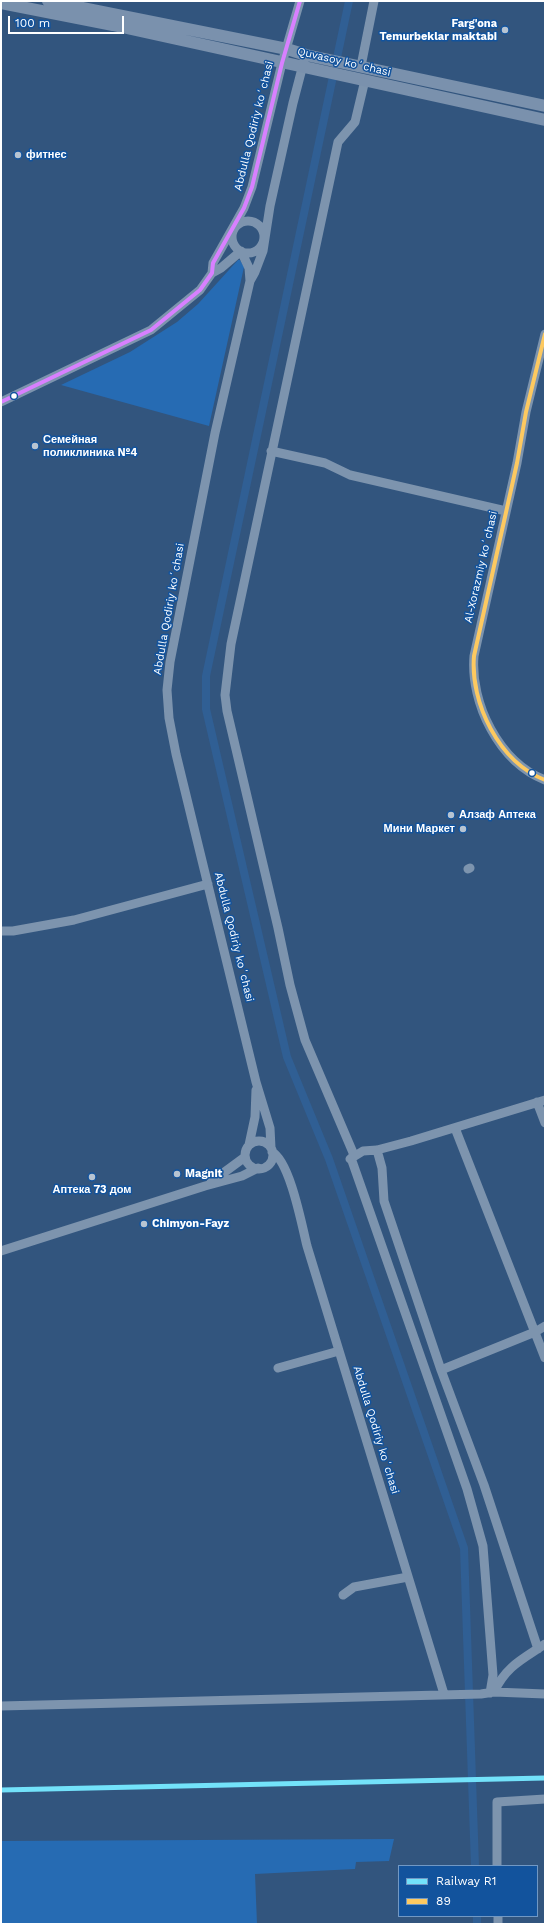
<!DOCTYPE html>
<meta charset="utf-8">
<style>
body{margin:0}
#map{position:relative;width:546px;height:1925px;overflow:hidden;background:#32557e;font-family:"Work Sans",sans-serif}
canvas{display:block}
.frame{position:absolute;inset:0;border:2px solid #fff;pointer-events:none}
.legend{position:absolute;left:398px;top:1865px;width:140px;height:52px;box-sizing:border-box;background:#12539d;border:1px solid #7198c4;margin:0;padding:5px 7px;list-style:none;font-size:12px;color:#fff}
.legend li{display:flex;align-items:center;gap:8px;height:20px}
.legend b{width:20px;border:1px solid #7198c4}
.scale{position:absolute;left:8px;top:16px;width:116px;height:18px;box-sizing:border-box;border:2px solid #fff;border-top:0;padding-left:5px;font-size:12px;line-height:14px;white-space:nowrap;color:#fff;-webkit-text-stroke:3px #12539d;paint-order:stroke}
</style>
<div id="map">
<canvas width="546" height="1925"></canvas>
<div class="frame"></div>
<ul class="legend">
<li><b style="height:5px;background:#73e2fa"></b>Railway R1</li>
<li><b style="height:5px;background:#fdc960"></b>89</li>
</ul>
<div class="scale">100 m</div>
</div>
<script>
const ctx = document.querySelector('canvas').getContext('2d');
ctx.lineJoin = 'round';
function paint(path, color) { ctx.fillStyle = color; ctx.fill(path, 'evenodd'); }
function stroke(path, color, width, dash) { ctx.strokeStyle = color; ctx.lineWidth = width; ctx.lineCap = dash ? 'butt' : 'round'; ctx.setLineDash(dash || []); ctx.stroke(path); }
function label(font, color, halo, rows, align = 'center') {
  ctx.font = font + ' "Work Sans",sans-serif'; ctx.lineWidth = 3; ctx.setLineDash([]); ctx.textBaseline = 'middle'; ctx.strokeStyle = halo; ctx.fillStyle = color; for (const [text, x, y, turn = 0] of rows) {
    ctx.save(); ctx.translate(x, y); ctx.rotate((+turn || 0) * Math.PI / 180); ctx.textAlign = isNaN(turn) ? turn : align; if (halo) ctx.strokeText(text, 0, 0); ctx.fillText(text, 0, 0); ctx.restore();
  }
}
paint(new Path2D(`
 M238,260h2l4,7 -35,159 -148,-41 69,-33 47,-30 21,-18z
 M394,1839l-5,22 -33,1 -1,7 -100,5 2,50h-256v-83z`), '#266bb3');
stroke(new Path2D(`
 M349,1l-143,675v33l81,348 42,102 135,389 11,318
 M477,1916v8`), '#305f94', 8);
stroke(new Path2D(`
 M361,66l13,-65
 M232 237a16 16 0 1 1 32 0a16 16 0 1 1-32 0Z
 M212,273l9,-5 20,-17 8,17 1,13 -35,152 -45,229 -3,28 2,28 7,36 80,328 14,46 1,20
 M250,281l5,-9 8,-21 7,-45 23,-103 11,-42
 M545,334l-19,78 -9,51 -43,193c-4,47 25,106 71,124
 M1,402l150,-72 49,-40 12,-17 1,-10 31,-55 8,-21 30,-124 18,-62
 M271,451l54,12 25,12 156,36
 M468,869l2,-1
 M1,931h12l61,-11 134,-36
 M537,1102l8,21
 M455,1128l90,230
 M245 1155a14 14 0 1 1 28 0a14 14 0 1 1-28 0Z
 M249,1145l6,-28 1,-27
 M377,1150l5,18 2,33 57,169 43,115 54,164
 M272,1152c18,9 30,74 35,94l137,448
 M354,1155l-49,-115 -15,-55 -12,-57 -51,-217 -2,-16 6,-51 107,-502 17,-20 10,-42
 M351,1158l116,331 16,57 10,129 -3,18
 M350,1159l13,-8 14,-1 34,-9 134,-41
 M211,1182l34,-25
 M1,1251l204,-65 37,-10 16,-8
 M278,1368l61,-17
 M441,1370l94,-38 10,-6
 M343,1595l11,-8 54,-10
 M494,1692c12,-26 29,-33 51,-48
 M1,1706l480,-12 13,-2 51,2
 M497,1866v-64l48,-3
 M498,1916v8`), '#7d94ae', 9);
stroke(new Path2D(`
 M48,1l239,48 19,6 239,51
 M1,3l112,22 432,95`), '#7a91ad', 12);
stroke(new Path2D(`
 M545,334l-19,78 -9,51 -43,193c-4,47 25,106 71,124`), '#fdc960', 4);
stroke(new Path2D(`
 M1,402l150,-72 49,-40 12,-17 1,-10 31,-55 8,-21 30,-124 18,-62`), '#d880ff', 4);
stroke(new Path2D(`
 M1,1790l544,-12`), '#73e2fa', 5);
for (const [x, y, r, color] of [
 [505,30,4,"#b7c4d2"],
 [18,155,4,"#b7c4d2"],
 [14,396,3.5,"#fff"],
 [35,446,4,"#b7c4d2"],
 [532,773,3.5,"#fff"],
 [451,815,4,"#b7c4d2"],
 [463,829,4,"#b7c4d2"],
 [177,1174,4,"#b7c4d2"],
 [92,1177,4,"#b7c4d2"],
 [144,1224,4,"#b7c4d2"]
]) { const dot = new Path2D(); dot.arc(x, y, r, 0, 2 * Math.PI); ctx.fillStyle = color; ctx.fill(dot); stroke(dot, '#12539d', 1.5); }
label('bold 11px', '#fff', '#12539d', [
 ["Farg'ona",497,24,"right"],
 ["Temurbeklar maktabi",497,37,"right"],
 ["фитнес",26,155],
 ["Семейная",43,440],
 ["поликлиника №4",43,453],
 ["Алзаф Аптека",459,815],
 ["Мини Маркет",455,829,"right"],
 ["Magnit",185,1174],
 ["Аптека 73 дом",92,1190,"center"],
 ["Chimyon-Fayz",152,1224]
], 'left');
label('11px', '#fff', '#12539d', [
 ["Quvasoy koʻchasi",344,62,13],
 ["Abdulla Qodiriy koʻchasi",254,126,-76],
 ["Al-Xorazmiy koʻchasi",481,567,-77],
 ["Abdulla Qodiriy koʻchasi",169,609,-80],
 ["Abdulla Qodiriy koʻchasi",234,937,76],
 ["Abdulla Qodiriy koʻchasi",376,1430,73]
]);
</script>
